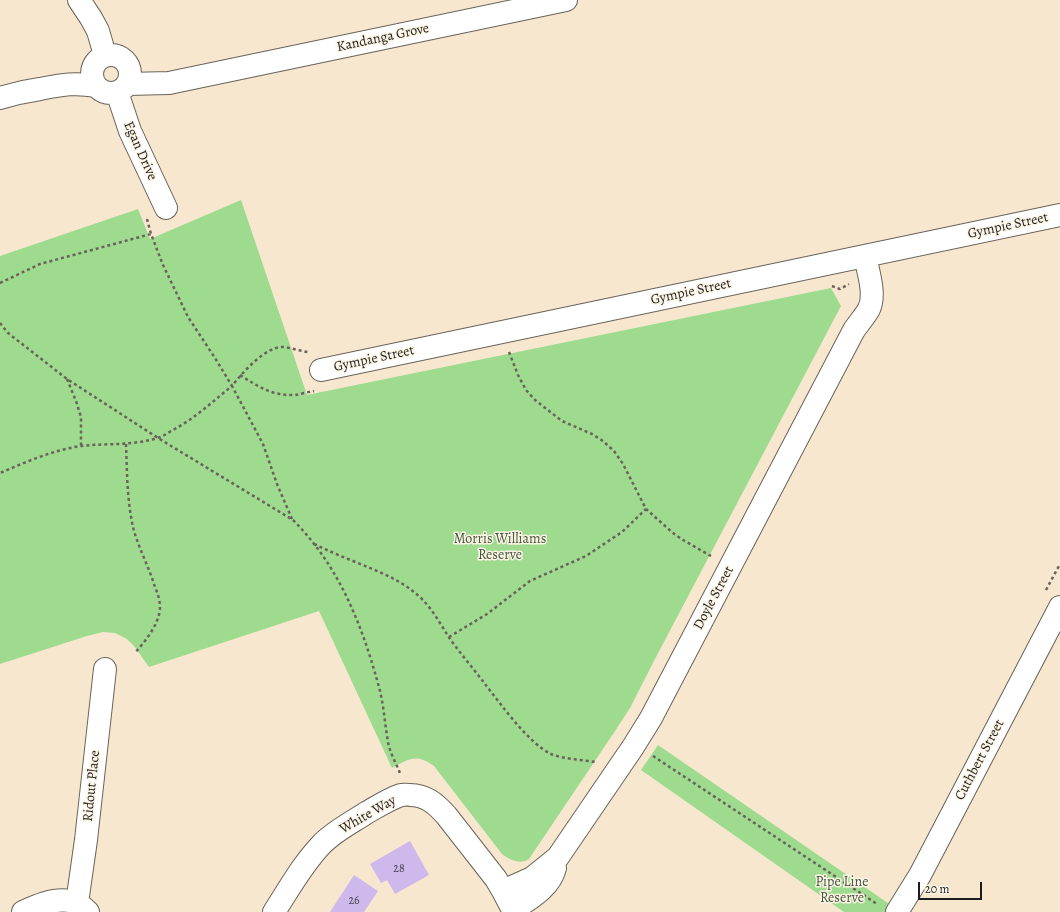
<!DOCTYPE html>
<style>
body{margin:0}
#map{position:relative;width:1060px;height:912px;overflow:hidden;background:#f7e7ce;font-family:Alegreya,serif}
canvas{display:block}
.scale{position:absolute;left:918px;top:882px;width:64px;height:18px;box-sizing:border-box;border:2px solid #1c1c1c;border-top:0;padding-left:5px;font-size:12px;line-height:14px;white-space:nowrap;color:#1c1c1c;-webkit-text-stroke:3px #fcf5e5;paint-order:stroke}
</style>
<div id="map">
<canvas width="1060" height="912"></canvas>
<div class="scale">20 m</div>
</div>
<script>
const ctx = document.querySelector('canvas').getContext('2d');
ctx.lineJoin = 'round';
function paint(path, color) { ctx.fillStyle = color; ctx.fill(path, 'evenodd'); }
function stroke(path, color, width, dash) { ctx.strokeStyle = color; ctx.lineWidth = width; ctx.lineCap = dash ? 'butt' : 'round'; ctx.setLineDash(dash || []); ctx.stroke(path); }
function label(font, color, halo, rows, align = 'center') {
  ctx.font = font + ' Alegreya,serif'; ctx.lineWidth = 3; ctx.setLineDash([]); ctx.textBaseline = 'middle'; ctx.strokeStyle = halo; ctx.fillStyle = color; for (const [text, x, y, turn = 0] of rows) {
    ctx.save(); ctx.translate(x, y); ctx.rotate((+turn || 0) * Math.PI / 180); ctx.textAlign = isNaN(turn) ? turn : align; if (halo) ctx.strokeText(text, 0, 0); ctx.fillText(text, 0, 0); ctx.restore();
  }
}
paint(new Path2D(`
 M241,200l66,195 524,-107 10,18 -186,353 -25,49 -15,23 -86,128c-9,6 -19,1 -27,-5l-68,-88c-18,-13 -25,-7 -42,2l-73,-157 -170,56 -15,-21 -7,-7 -12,-6 -12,-1 -16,4 -87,28v-408l138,-47 12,30z
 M658,745l243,167h-57l-203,-142z`), '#9edb8f');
paint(new Path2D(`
 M410,841l19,34 -34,19 -8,-14 -6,3 -11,-19z
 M354,875l24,16 -14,21h-34z`), '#cfb8ec');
const minor = new Path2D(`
 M79,0l12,18 7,13 7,24
 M92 74a19 19 0 1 1 38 0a19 19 0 1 1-38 0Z
 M127,84l42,-1 397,-83
 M117,92l13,39 36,77
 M0,98c13,-4 26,-7 40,-9 21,-4 34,-7 56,-3
 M321,370l739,-155
 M503,891l29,-13 26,-21 75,-110 18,-29 203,-388c5,-7 11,-14 15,-21 7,-15 -1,-37 -4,-53
 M77,903l9,-63 19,-171
 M513,910c16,-11 37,-22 42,-42
 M23,912c13,-6 31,-14 46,-11 7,1 14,6 19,11
 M274,912c15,-23 28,-47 47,-67 12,-13 30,-22 45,-32 11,-6 23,-14 35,-18 3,0 7,-1 9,0 16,0 26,9 36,20l50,64 7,12 11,21
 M897,912l23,-37 140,-268`);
stroke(minor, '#69635a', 24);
stroke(new Path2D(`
 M147,219l4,15
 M0,283l40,-19 111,-30 12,31 25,52 27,41 17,28c-20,16 -39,34 -61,45 -5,3 -9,6 -14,7 -25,8 -50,5 -76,8 -28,4 -55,16 -81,27
 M832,286l8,3 9,-5
 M0,323l8,10 59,46 91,59 135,82c47,47 70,107 87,171 4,17 5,34 8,51 2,11 8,21 12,31
 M509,352l9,23 8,15 9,10 27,21 30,13 11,7 11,10 9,13 23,45 27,24 10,7 28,16
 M240,375c19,12 32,21 55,20 6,-1 13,-3 19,-4
 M67,379l9,22 5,16v29
 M126,444c1,28 1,56 7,83 5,20 16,40 22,60 3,7 5,14 5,21 -1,17 -15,33 -25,45
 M292,519l-15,-35 -14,-40 -31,-58c10,-13 34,-40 51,-39 9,1 17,4 25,5
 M314,544c13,6 26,12 39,17 26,11 48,18 69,38 10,10 18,24 26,37 11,16 25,32 37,48 15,19 44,60 66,70 13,5 31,6 45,8
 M1046,590l14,-26
 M449,637l38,-23 43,-33 56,-25 36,-24 24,-23
 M653,756l224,148`), '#69635a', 2.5, [3, 3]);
stroke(minor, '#fff', 22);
label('12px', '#494350', null, [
 ["28",399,869],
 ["26",354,901]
]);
label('14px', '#1c1c1c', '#fcf5e5', [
 ["Kandanga Grove",383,38,-12],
 ["Egan Drive",140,151,66],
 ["Gympie Street",1008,226,-12],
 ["Gympie Street",691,292,-12],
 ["Gympie Street",374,359,-12],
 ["Doyle Street",714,598,-62],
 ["Cuthbert Street",980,760,-62],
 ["Ridout Place",92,786,-84],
 ["White Way",368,815,-30]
]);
label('14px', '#43553e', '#fcf5e5', [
 ["Morris Williams",500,540],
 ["Reserve",500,556],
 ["Pipe Line",842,883],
 ["Reserve",842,899]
]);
</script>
